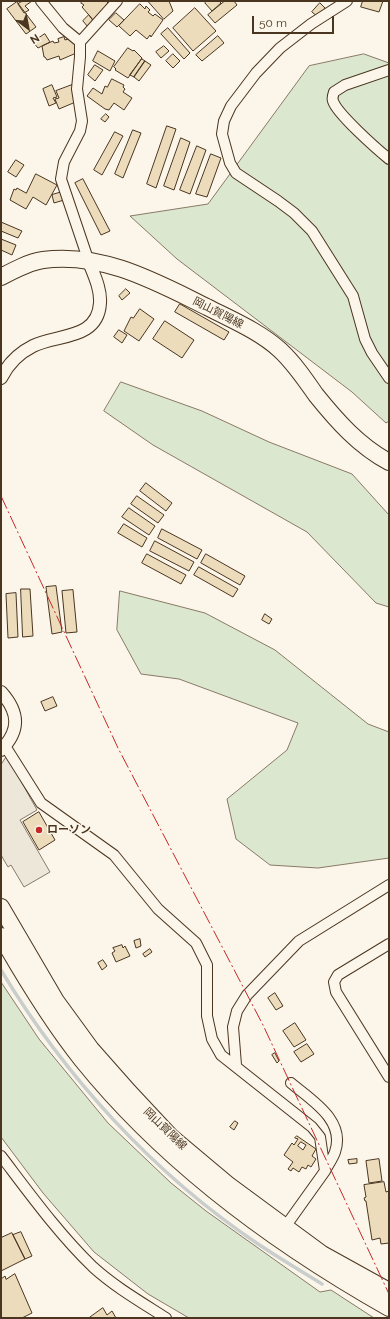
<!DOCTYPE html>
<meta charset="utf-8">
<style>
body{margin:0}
#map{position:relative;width:390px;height:1319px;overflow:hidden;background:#fbf6e9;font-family:Raleway,sans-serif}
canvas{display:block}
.frame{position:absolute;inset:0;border:2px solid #4a3520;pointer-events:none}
.north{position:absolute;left:8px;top:8px;width:40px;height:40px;-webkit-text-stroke:3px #fbf6e9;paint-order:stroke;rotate:148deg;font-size:11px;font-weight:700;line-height:16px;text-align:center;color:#4a3520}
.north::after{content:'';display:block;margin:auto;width:14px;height:18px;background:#4a3520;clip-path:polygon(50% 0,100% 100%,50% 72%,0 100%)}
.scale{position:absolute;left:252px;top:16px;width:82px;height:18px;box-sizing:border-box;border:2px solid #4a3520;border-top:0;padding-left:5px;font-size:12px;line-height:14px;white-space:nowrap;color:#4a3520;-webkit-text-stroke:3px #fbf6e9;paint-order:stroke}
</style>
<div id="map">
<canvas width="390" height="1319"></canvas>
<div class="frame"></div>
<div class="north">N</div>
<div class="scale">50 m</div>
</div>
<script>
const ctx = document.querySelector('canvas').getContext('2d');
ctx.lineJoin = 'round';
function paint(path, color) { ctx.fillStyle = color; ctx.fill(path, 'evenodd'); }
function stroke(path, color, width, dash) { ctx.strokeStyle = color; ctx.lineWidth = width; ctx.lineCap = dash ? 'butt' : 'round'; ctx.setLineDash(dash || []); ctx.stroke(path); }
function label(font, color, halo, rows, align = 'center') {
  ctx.font = font + ' Raleway,"Noto Sans JP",sans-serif'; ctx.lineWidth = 3; ctx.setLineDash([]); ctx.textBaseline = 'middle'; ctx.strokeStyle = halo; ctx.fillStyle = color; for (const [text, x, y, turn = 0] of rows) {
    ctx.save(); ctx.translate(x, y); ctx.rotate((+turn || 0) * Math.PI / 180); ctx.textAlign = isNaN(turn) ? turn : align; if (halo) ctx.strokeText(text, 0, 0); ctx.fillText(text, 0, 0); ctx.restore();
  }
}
const green = new Path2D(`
 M364,54l25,9v358l-3,2 -34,-31 -175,-133 -47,-43 78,-12 101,-138z
 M121,382l81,29 67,31 83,32 37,41v92l-13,-4 -69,-71 -154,-87 -49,-34z
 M120,591l85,22 70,37 93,74 21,8v126l-71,10 -48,-3 -34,-26 -9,-40 60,-49 11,-27 -119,-44 -38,-5 -24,-44z
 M1,982l38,57 69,84 63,60 35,28 114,81 11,-2 43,28h-185l-41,-24 -54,-42 -51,-59 -42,-56z`);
paint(green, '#dce7d0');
stroke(green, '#887966', 1);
const parking = new Path2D(`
 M7,756l30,54 -17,10 30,52 -26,15 -13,-22 -3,2 -7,-12v-90z`);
paint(parking, '#ede7d9');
stroke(parking, '#887966', 1);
stroke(new Path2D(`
 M1,970c64,107 153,204 257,274 21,14 43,27 64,40`), '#c9cecd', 3.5);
const building = new Path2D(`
 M23,1h9l-7,5 4,4 -5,3 -6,-9z
 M83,1h23l3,3 -15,17 -12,-14 2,-2 -3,-2z
 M148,1h21l4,10 -9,8z
 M207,1h12l2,2 -9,8 -7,-8z
 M225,1h9l3,4 -22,18 -7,-8z
 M363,1h20l-4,11 -18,-5z
 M17,2l19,25 -10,7 -19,-25z
 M320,3l5,5 -7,9 -6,-5z
 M140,4l5,5 1,-3 4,4 -2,2 5,4 2,-2 8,6 -12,17 -1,-2 -3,4 -11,-9 -6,6 -11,-10z
 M195,8l21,23 -23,20 -20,-23z
 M116,13l8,7 -7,7 -8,-7z
 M89,15l5,7 -6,5 -5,-6z
 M168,28l22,25 -6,6 -23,-25z
 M45,34l5,8 -12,6 -5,-6z
 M218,36l6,7 -22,18 -6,-6z
 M64,37l1,3 10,-3 6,14 -21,9 -1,-4 -12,4 -2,-3h-1l-2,-11 11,-5 1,2 5,-1 -1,-3z
 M164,46l5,5 -8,7 -5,-6z
 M128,48l5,3 1,-1 8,8 -14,20 -13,-8 1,-1 -2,-2z
 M98,51l17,10 -5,10 -17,-10z
 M173,54l7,7 -7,7 -7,-7z
 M142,59l3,2 -11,16 -4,-2z
 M145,61l6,4 -12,16 -5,-4z
 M95,65l8,5 -8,11 -7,-6z
 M112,79l12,6 -1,2 2,2 -2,3 9,6 -8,12 -10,-7 -5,7 -4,-1 -18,-13 6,-8 9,6 3,-8 2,1z
 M52,85l5,12 -4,1 3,5 -7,3 -6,-17z
 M72,85l6,16 -19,8 -4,-10 4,-1 -3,-7z
 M106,114l3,3 -4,5 -4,-3z
 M167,126l9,3 -20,59 -9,-4z
 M133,130l8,3 -18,45 -8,-4z
 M115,132l8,4 -21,39 -8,-5z
 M181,138l9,4 -16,48 -10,-4z
 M197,146l9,4 -16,44 -10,-4z
 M211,154l10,4 -14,39 -11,-3z
 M16,160l8,5 -8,12 -8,-5z
 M36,174l21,11 -11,20 -13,-8 -7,12 -16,-9 4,-11 2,1 1,-2 9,5z
 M83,179l27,52 -9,4 -26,-52z
 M62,192l2,8 -10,3 -2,-8z
 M1,222l21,9 -4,7 -17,-7z
 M1,239l15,6 -4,10 -11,-5z
 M126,289l4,4 -8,7 -3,-4z
 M180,304l49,28 -5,8 -49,-28z
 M140,309l14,10 -15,22 -15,-10 7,-14 2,1z
 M165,321l29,19 -12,18 -29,-19z
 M119,330l8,5 -5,8 -8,-6z
 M146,483l26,20 -6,8 -26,-20z
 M137,496l27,19 -6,8 -27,-19z
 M129,508l26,18 -6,9 -27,-18z
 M124,524l23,14 -5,9 -24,-14z
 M162,529l40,21 -5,9 -39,-21z
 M155,541l39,21 -5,9 -39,-20z
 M147,554l39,21 -5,9 -39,-21z
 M206,554l39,22 -5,9 -39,-22z
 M199,567l39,22 -5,8 -39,-22z
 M56,586l6,46 -10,2 -6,-47z
 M21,589h9l3,47 -10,1z
 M73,590l4,42 -11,1 -4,-42z
 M16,593l2,44 -10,1 -2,-44z
 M265,614l7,5 -3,5 -7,-4z
 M53,697l4,9 -12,5 -4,-9z
 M39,812l16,28 -16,10 -16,-28z
 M140,939l1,7 -5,2 -2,-7z
 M122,945l1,3 2,-2 5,10 -14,6 -4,-9 3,-2 -2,-3z
 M150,949l2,3 -7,5 -2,-3z
 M103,960l4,6 -5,4 -4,-7z
 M275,993l8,13 -7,4 -8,-12z
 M295,1023l11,17 -12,7 -11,-16z
 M307,1044l7,10 -13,8 -7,-10z
 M275,1053l4,8 -2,2 -5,-8z
 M235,1121l3,2 -4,7 -4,-3z
 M297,1136l19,13 -4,7 4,3 -5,8 -3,-2 -2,4 -4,-2 -3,5 -6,-4 -2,3 -3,-2 5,-7 -9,-7 8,-12 2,2 4,-6 -3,-1zM301,1142l5,3 -3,5 -5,-4z
 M357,1159v4l-8,1 -1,-4z
 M379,1159l3,22 -13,2 -3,-22z
 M384,1182l2,10 3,-1v52l-8,1 -1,-6 -8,2 -6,-39h-1l-1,-3 2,-1 -2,-12z
 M21,1232l11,24 -7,3 -12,-24z
 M12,1233l13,26 -24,12v-33z
 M15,1274l17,39 -10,5h-21v-39l4,-3 1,3z
 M103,1308l4,7 5,-4 4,7h-27z`);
paint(building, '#ecdcbc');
stroke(building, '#4a3520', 1);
const minor = new Path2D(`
 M41,1l22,27 17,14
 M347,1l-36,23 -31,24 -24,25 -25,33 -7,15 -2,13 8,29 6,10 42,28 16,12 18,18 41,65 12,43 7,14 17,25
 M389,70l-44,15 -11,7c-1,3 -2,7 -1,9 4,13 45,49 56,58
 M89,262l-28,-83 3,-17 16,-31 2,-10 -5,-32 3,-32v-15l37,-41
 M5,746l36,57 73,52 44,54 38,34 11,22v51l5,23 9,16 91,72 8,10 5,34 -40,56
 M389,944l-51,31 -4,7 2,10 53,85
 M236,1065l-3,-38 4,-16 10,-16 52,-54 90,-56
 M291,1083c20,17 55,37 44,69 -2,6 -7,13 -10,19
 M1,1156c29,38 57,77 92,111 22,20 48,35 73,51`);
const tertiary = new Path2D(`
 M1,378c7,-14 18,-25 32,-32 24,-12 65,-6 67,-43 1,-14 -6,-28 -11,-41
 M1,692c18,20 20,38 0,58`);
const primary = new Path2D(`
 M1,277c13,-7 28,-15 42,-17 60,-8 113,22 164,47 25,13 52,24 73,43 14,13 25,29 36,45 21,26 43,51 73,67
 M1,907l55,94 35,48 38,43 42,45 56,47 95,70 67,37
 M1,936c24,42 50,85 81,124 83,103 192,183 307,248`);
stroke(minor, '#4a3520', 12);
stroke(tertiary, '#4a3520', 14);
stroke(primary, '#4a3520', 18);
stroke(minor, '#fbf6e9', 10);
stroke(tertiary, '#fbf6e9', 12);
stroke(primary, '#fbf6e9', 16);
stroke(new Path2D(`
 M1,496l117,252 145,277 126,269`), '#c62828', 1, [14, 3, 2, 3]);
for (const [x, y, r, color] of [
 [39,830,4,"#c62828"]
]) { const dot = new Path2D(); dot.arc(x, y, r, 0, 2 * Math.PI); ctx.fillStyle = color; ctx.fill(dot); stroke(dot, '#fbf6e9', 1.5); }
label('11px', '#4a3520', '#fbf6e9', [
 ["岡山賀陽線",218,313,27],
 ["岡山賀陽線",165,1129,44]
]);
label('bold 11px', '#4a3520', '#fbf6e9', [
 ["ローソン",47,830]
], 'left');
</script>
